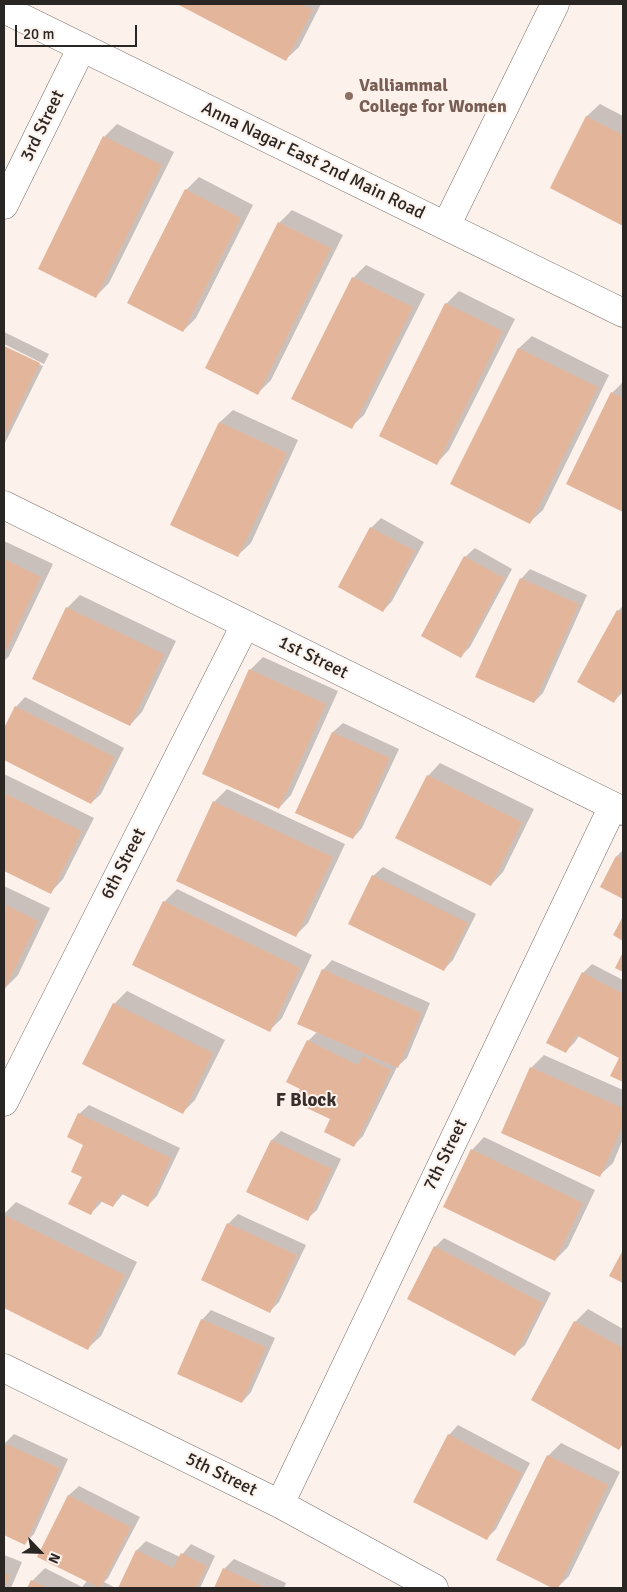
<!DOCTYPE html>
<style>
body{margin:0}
#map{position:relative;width:627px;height:1592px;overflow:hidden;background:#fcf1eb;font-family:Signika,sans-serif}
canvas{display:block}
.frame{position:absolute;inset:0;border:5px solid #2a2624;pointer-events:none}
.north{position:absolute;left:15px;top:1527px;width:50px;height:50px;-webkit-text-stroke:4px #fcf1eb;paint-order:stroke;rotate:114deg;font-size:14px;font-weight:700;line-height:20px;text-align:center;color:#2a2624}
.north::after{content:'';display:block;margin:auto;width:18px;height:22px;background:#2a2624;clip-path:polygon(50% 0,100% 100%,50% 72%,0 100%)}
.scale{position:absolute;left:15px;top:25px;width:122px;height:22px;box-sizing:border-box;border:2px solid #2a2624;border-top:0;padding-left:6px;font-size:15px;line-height:18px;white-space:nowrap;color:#2a2624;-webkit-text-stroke:4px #fcf1eb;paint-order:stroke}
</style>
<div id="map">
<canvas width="627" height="1592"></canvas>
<div class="frame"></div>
<div class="north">N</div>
<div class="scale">20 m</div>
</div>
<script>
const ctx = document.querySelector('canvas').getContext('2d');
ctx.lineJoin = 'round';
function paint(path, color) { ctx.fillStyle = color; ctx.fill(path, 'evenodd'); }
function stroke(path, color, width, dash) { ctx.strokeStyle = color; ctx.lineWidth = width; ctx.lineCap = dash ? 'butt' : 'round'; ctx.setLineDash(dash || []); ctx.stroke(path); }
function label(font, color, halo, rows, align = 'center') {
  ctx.font = font + ' Signika,sans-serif'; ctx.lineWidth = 4; ctx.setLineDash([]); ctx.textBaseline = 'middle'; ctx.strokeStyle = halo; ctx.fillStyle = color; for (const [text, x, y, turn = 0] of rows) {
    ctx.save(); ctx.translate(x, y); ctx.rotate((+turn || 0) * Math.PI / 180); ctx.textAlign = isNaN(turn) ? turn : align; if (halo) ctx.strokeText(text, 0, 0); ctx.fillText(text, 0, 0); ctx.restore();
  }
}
paint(new Path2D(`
 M180,4h141l-22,43 -13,12z
 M600,104l23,12v108l-72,-36 36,-72z
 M117,124l57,28 -65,131 -13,13 8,-159z
 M199,177l54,28 -57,113 -13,13 3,-141z
 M292,210l51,25 -72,145 -13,13 21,-170z
 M366,265l59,29 -61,121 -13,12 -58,-28 60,-121z
 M459,291l56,28 -66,131 -12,13 9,-159z
 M4,332l45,22 -5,10 -40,-20z
 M532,336l77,39 -66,135 -13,12 -78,-38 67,-136z
 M4,347l39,19 -39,79z
 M622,383l1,1v126l-55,-27 44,-90z
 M233,410l65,30 -47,103 -13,12 -66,-30 48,-103z
 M381,518l43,24 -32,59 -9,10 -44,-24 32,-59z
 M4,541l49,23 -44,92 -5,5z
 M475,548l37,21 -42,78 -9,9 4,-99z
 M530,569l57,26 -44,98 -9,9 -13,-123z
 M80,595l96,46 -34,71 -12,13 -63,-117z
 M623,606v86l-9,9 4,-90z
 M263,657l75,34 -47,104 -12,13 -29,-138z
 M25,697l99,51 -23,46 -10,9 -87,-45v-28l12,-23z
 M343,723l56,26 -37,79 -9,10 -57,-26 37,-80z
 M440,763l94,46 -31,63 -12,13 -63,-109z
 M4,774l90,44 -31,61 -12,13 -47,-23z
 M227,789l118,55 -37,79 -12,12 -82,-133z
 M623,850v47l-21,-11 15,-30z
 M383,867l93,47 -23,46 -9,9 -71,-93z
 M4,886l46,22 -32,67 -13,13 -1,-1z
 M177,889l135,66 -30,63 -13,13 -105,-129z
 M332,960l98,43 -23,55 -10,9 -34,69 -9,9 -22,-26 -30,-30 6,-48 9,-9 6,-62z
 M592,964l31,16v101l-11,-6 9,-17 -42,-22 -4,6 -9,9 17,-78z
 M127,991l98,49 -30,60 -13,13 -68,-109z
 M544,1055l79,35v49l-10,24 -13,12 -69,-107z
 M89,1105l91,43 -23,48 -9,9 -25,-11 -10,12 -11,-5 -2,3 -10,10 -7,-38 2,-32 -6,-30z
 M281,1131l60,28 -24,51 -10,9 -59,-28 24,-51z
 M484,1137l111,53 -27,57 -13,13 -83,-110z
 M16,1202l121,60 -36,74 -13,12 -84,-42v-92z
 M238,1214l68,31 -27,57 -9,9 -42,-87z
 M444,1238l107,55 -26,52 -10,9 -80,-107z
 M588,1309l35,20v115l-4,4 -44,-126z
 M211,1310l64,28 -24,54 -9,10 -40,-82z
 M458,1425l72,38 -34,66 -10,10 -37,-104z
 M14,1434l54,25 -34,75 -9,9 -21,-9v-90z
 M561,1443l59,29 -51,104 -12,12h-2l-58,-28 51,-104z
 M79,1486l61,31 -32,61 -4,4 12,6h-88l4,-7 13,-13 37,19 5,-6 -48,-25 30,-61z
 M146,1541l34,16 11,-13 24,12 -15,32h-81l18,-38z
 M4,1555l18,7 -11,26h-7z
 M234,1559l52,24 -2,5h-69l9,-19z`), '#0003');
paint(new Path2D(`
 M177,4h124l12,6 -27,51z
 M586,116l37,19v91l-73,-38z
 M103,136l59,29 -66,133 -58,-29z
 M185,189l56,29 -58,114 -56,-29z
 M278,222l53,26 -73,147 -53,-27z
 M352,277l61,30 -61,122 -61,-30z
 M445,303l58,28 -66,134 -58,-29z
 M4,346l36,17 -36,75z
 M518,348l80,39 -68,137 -80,-40z
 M611,392l12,6v114l-57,-28z
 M219,422l68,31 -49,104 -68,-32z
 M370,527l45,24 -32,61 -45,-25z
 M464,556l40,22 -43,80 -40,-22z
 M4,559l37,18 -37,78z
 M520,578l59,26 -45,99 -59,-26z
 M66,607l98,47 -34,72 -98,-47z
 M617,610l6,4v72l-9,17 -37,-21z
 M249,669l77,35 -47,105 -77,-35z
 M15,706l100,51 -24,47 -87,-44v-32z
 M332,732l58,26 -37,81 -58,-26z
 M427,775l95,47 -31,64 -96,-48z
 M4,793l78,38 -31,63 -47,-23z
 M213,801l120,56 -37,80 -120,-56z
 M616,856l7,3v40l-23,-12z
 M372,875l96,48 -24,48 -96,-47z
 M163,901l137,67 -30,64 -138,-67z
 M4,904l34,17 -33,68 -1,-1z
 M623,916v25l-10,-6z
 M623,952v20l-8,-4z
 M322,969l100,44 -24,55 -101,-44z
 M582,972l41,22v88l-13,-6 9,-18 -43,-23 -10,18 -20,-10z
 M113,1003l100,50 -30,61 -101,-50z
 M307,1040l51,25 5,-9 28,14 -37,77 -30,-15 6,-13 -36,-17 6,-13 -14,-7z
 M530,1067l93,41v17l-23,52 -99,-44z
 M78,1113l93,45 -23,49 -28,-14 -7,14 -15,-7 -7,15 -23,-11 14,-27 -11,-5 12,-27 -16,-8z
 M271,1140l61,29 -24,52 -62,-29z
 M471,1149l112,54 -28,58 -112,-54z
 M4,1215l121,60 -37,75 -84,-42z
 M227,1223l70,32 -27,58 -69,-33z
 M434,1246l109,57 -28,53 -108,-57z
 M623,1250v33l-14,-7z
 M201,1319l65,28 -24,56 -65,-29z
 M574,1321l49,27v95l-4,7 -88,-50z
 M448,1434l74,39 -35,67 -74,-38z
 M4,1443l56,25 -35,77 -21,-10z
 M547,1455l61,30 -50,103h-6l-56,-28z
 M68,1495l63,32 -31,61 -63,-31z
 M136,1550l37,18 8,-15 26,13 -11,22h-78z
 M223,1568l44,20h-53z
 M4,1573l6,2 -5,13h-1z
 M31,1580l16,8h-20z`), '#e3b59b');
const minor = new Path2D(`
 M4,9l619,304
 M4,205l78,-158
 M446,226l109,-222
 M4,505l619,306
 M4,1102l241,-477
 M4,1368l276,136 154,84
 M280,1504l333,-698`);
stroke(minor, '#796f6a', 29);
stroke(minor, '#fff', 28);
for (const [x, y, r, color] of [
 [349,96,5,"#8d6e63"]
]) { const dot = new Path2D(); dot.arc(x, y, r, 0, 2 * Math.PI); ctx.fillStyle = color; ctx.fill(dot); stroke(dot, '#fcf1eb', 2); }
label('bold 18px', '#785e54', '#fcf1eb', [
 ["Valliammal",359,86],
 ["College for Women",359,107]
], 'left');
label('18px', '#2a2624', '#fcf1eb', [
 ["3rd Street",43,126,-64],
 ["Anna Nagar East 2nd Main Road",313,161,26],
 ["1st Street",313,658,26],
 ["6th Street",124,864,-63],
 ["7th Street",446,1155,-64],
 ["5th Street",221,1475,26]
]);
label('bold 19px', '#382f2b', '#fcf1eb', [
 ["F Block",306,1101]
]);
</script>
